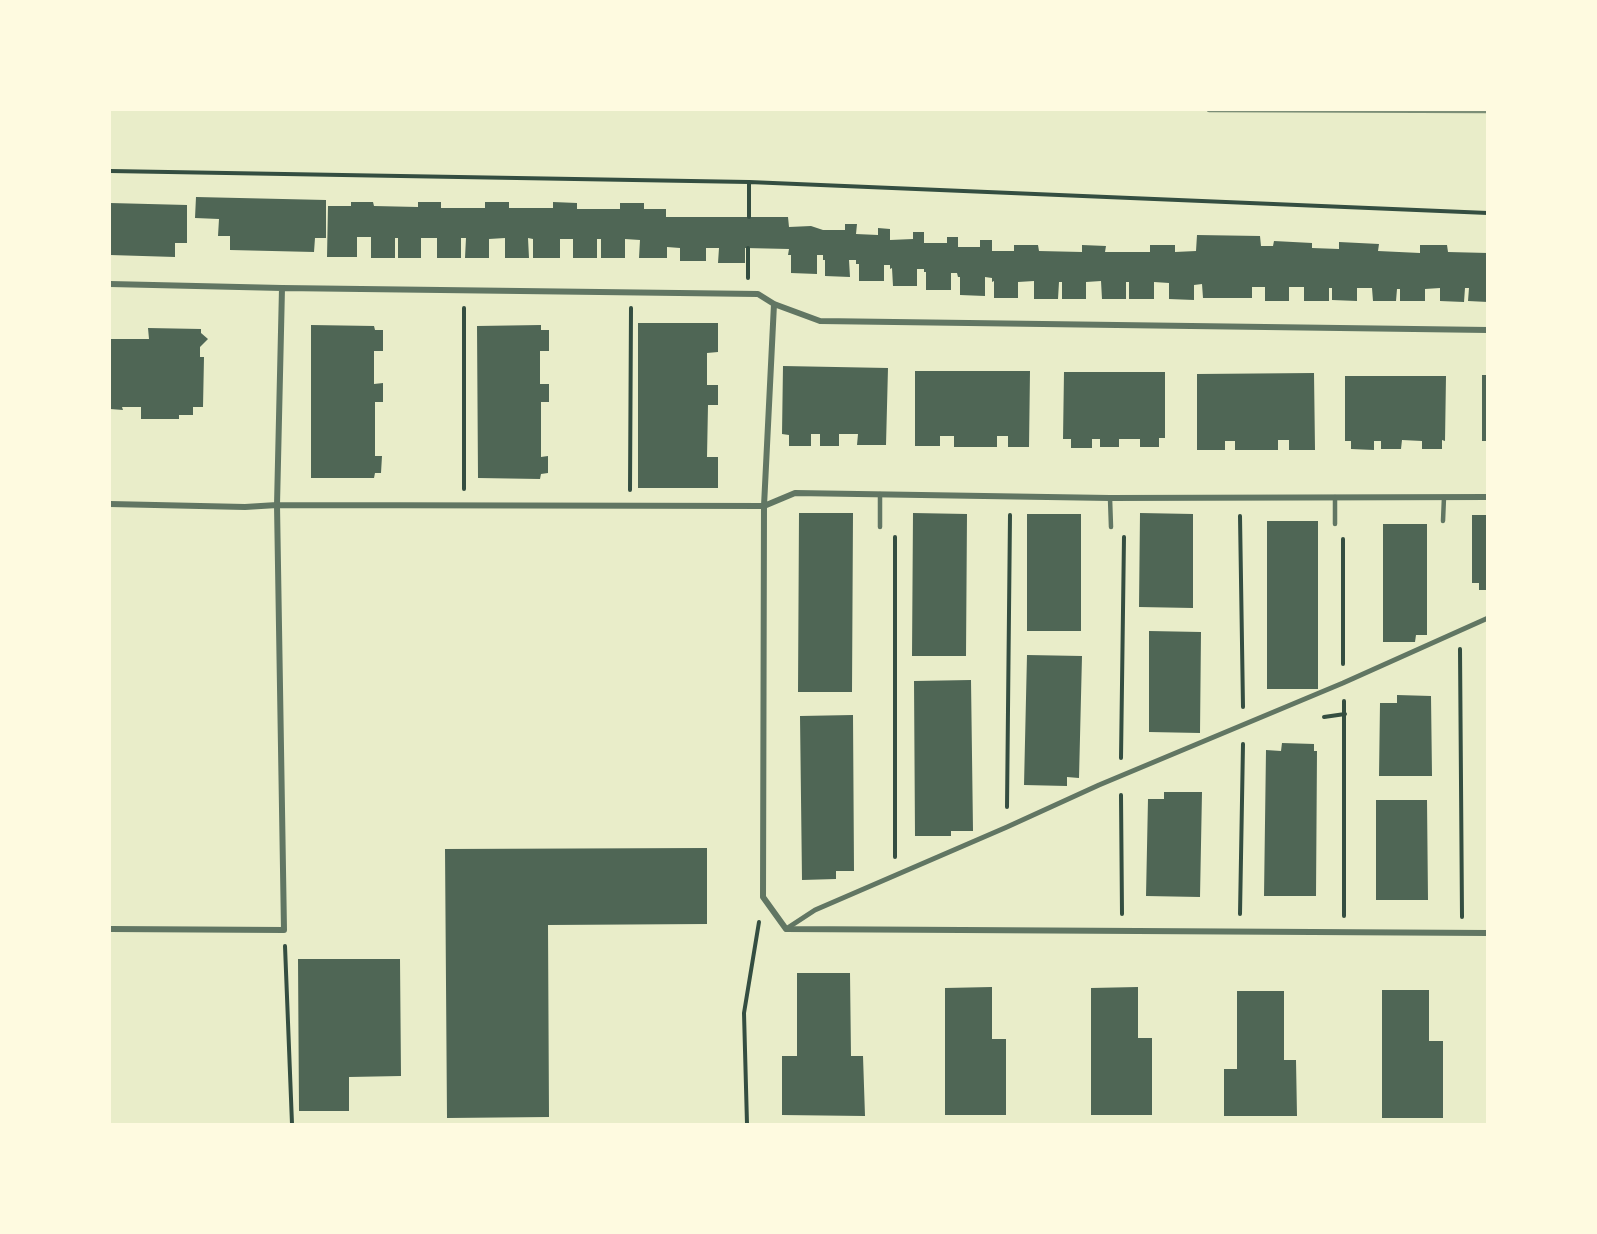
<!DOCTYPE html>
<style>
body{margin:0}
#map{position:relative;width:1597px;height:1234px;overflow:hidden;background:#e9edc9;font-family:"Archivo Narrow",sans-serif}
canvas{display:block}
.frame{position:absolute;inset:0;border:111px solid #fefae0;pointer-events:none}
</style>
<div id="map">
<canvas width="1597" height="1234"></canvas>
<div class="frame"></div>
</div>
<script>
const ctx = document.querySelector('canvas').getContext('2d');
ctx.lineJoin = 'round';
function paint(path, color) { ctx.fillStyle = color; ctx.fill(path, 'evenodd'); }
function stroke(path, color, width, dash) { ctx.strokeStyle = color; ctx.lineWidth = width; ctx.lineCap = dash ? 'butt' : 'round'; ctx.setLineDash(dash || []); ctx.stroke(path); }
paint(new Path2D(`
 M196,197l130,3v38h-11l-1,14 -84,-2v-14h-12l1,-17 -24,-1z
 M351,202h22l1,4 44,1v-5h23v6h44v-6h24v6h44v-6l24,1v6h43v-6h24v6h22v8h122l1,10 22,-1 12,4h22v-6h12l-1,10 22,1v-7l12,1v11l23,-1v-7h11v11h23v-6h11v10h22v-7h12v11h22v-6h24l1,6 43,1v-7l24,1 -1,6h45v-7h25v7l21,-1 1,-16 63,1 1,10h12l1,-5 38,2v5l27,1v-7l40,2 -1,7 42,2v-8h27l1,7 40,1v49l-20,-1 1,-13h-4l-1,14 -24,-1v-13l-15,1v12h-25v-12h-3l-1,12h-23l-1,-13h-15v13l-25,-1v-12h-3v13h-25v-14h-15v14h-24v-14h-13v11h-49l-1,-14 -8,1v15l-25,-1v-16l-15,-1v17h-25v-17h-3v17h-24l-1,-18 -15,1v17h-24v-17h-3l-1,17h-24v-18l-16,1v16h-24v-17l-2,1v-4l-7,-1v19l-25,-1v-18h-2l-1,-4h-6v17h-25v-18h-2v-3h-7v17h-24l-1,-18 -2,1v-4h-6v16h-25v-17h-3v-4h-7l1,17 -25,-1v-16h-2v-5h-6v19l-26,-1v-18h-3l1,-6 -44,-1v15h-27l1,-15h-13v13h-26v-13l-13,-1v11h-28l1,-18 -15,-1v19h-24v-19h-4v19h-24v-19h-13v19h-27v-19l-5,-1 1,20h-24v-20l-16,1v19h-24l1,-20h-5v20h-24v-20h-16v20h-23v-20h-3v20h-24v-21h-14v20h-30l1,-51h23z
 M110,203l77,2v38h-12v14l-65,-2z
 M638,323h80v29l-11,1v32h11v20h-10l-1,52h11v31h-80z
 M311,325l63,1 1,4h8v21h-9v33l9,-1v19h-8v54h7l-1,17h-6l-1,5h-63z
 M541,325v5h8v21h-9v33h9v18h-8v55l7,-1v17l-7,1 -1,5 -62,-1 -1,-152z
 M148,328l53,1v4l7,6 -8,8v10h4l-1,50h-10v8h-14v4h-38v-12h-19l1,3 -13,-1v-70h39z
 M783,366l105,2 -2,77h-29l1,-11h-19v12h-19v-12h-9v12h-22v-11l-7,-1z
 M915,371h115l-1,76h-21v-11h-11v11h-43v-11h-14v10h-25z
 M1064,372h101v66h-6v9h-19v-8h-21v8h-19v-8h-8v9h-21v-9h-8z
 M1314,373l1,77h-26v-10h-11v10h-43v-9h-10v9h-28v-76z
 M1482,375h6v66h-6z
 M1345,376h101l-1,65 -3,-1v9h-20v-8l-20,-1 -1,9h-20v-8h-7v9l-23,-1v-8h-6z
 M799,513h54l-1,179h-54z
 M913,513l54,1 -1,142h-54z
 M1140,513l53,1v94l-54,-1z
 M1027,514h54v117h-54z
 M1472,515h16v75h-9v-7h-7z
 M1267,521h51v168h-51z
 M1383,524h44v111h-11l-1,7h-32z
 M1149,631l52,1 -1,101 -51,-1z
 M1027,655l55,1 -3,122 -12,-1v9l-43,-1z
 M971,680l2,151h-22v5h-36l-1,-155z
 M1397,695l34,1 1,80h-53l1,-73h17z
 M853,715l1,156h-18v8l-34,1 -2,-164z
 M1282,743l32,1v7h3l-1,145h-52l2,-146 15,1z
 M1164,792h38l-2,105 -54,-1 2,-97h16z
 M1376,800h51l1,100h-52z
 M707,848v76l-159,1 1,192 -102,1 -2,-269z
 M298,959h102l1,117 -52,1v34h-50z
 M797,973h53l1,83h12l2,60 -83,-1v-59h15z
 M992,987v52h14v76h-61v-127z
 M1138,987v51h14v77h-61v-127z
 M1382,990h47v51h14v77h-61z
 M1237,991h47v69h12l1,56h-73v-47h13z`), '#4f6655');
stroke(new Path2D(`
 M110,171l639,11 739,31
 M749,217v-35
 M748,278v-30
 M464,489v-181
 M630,490l1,-182
 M1240,516l3,191
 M895,537v320
 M1460,649l2,268
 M1343,664v-125
 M1344,701v215
 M1324,717l21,-3
 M1121,758l3,-221
 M1121,795l1,119
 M1007,807l3,-292
 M1240,914l3,-170
 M285,946l7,178
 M747,1124l-3,-111 15,-91`), '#344e41', 4);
stroke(new Path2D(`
 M880,494v33
 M1110,498l1,29
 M1443,521l1,-24
 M1335,524v-27`), '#617663', 4.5);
stroke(new Path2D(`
 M786,929l29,-19 192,-83 92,-42 244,-102 145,-65`), '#617663', 5);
stroke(new Path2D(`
 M110,284l172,4 476,6 16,10 46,17 668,9
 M774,304l-10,202 -1,391 23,32 702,4
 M110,504l135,3 32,-2 487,1 31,-13 315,5 378,-1
 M110,929l174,1 -7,-425 5,-217`), '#617663', 6);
stroke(new Path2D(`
 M1209,110l279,1`), '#7c8e77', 4.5);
</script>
